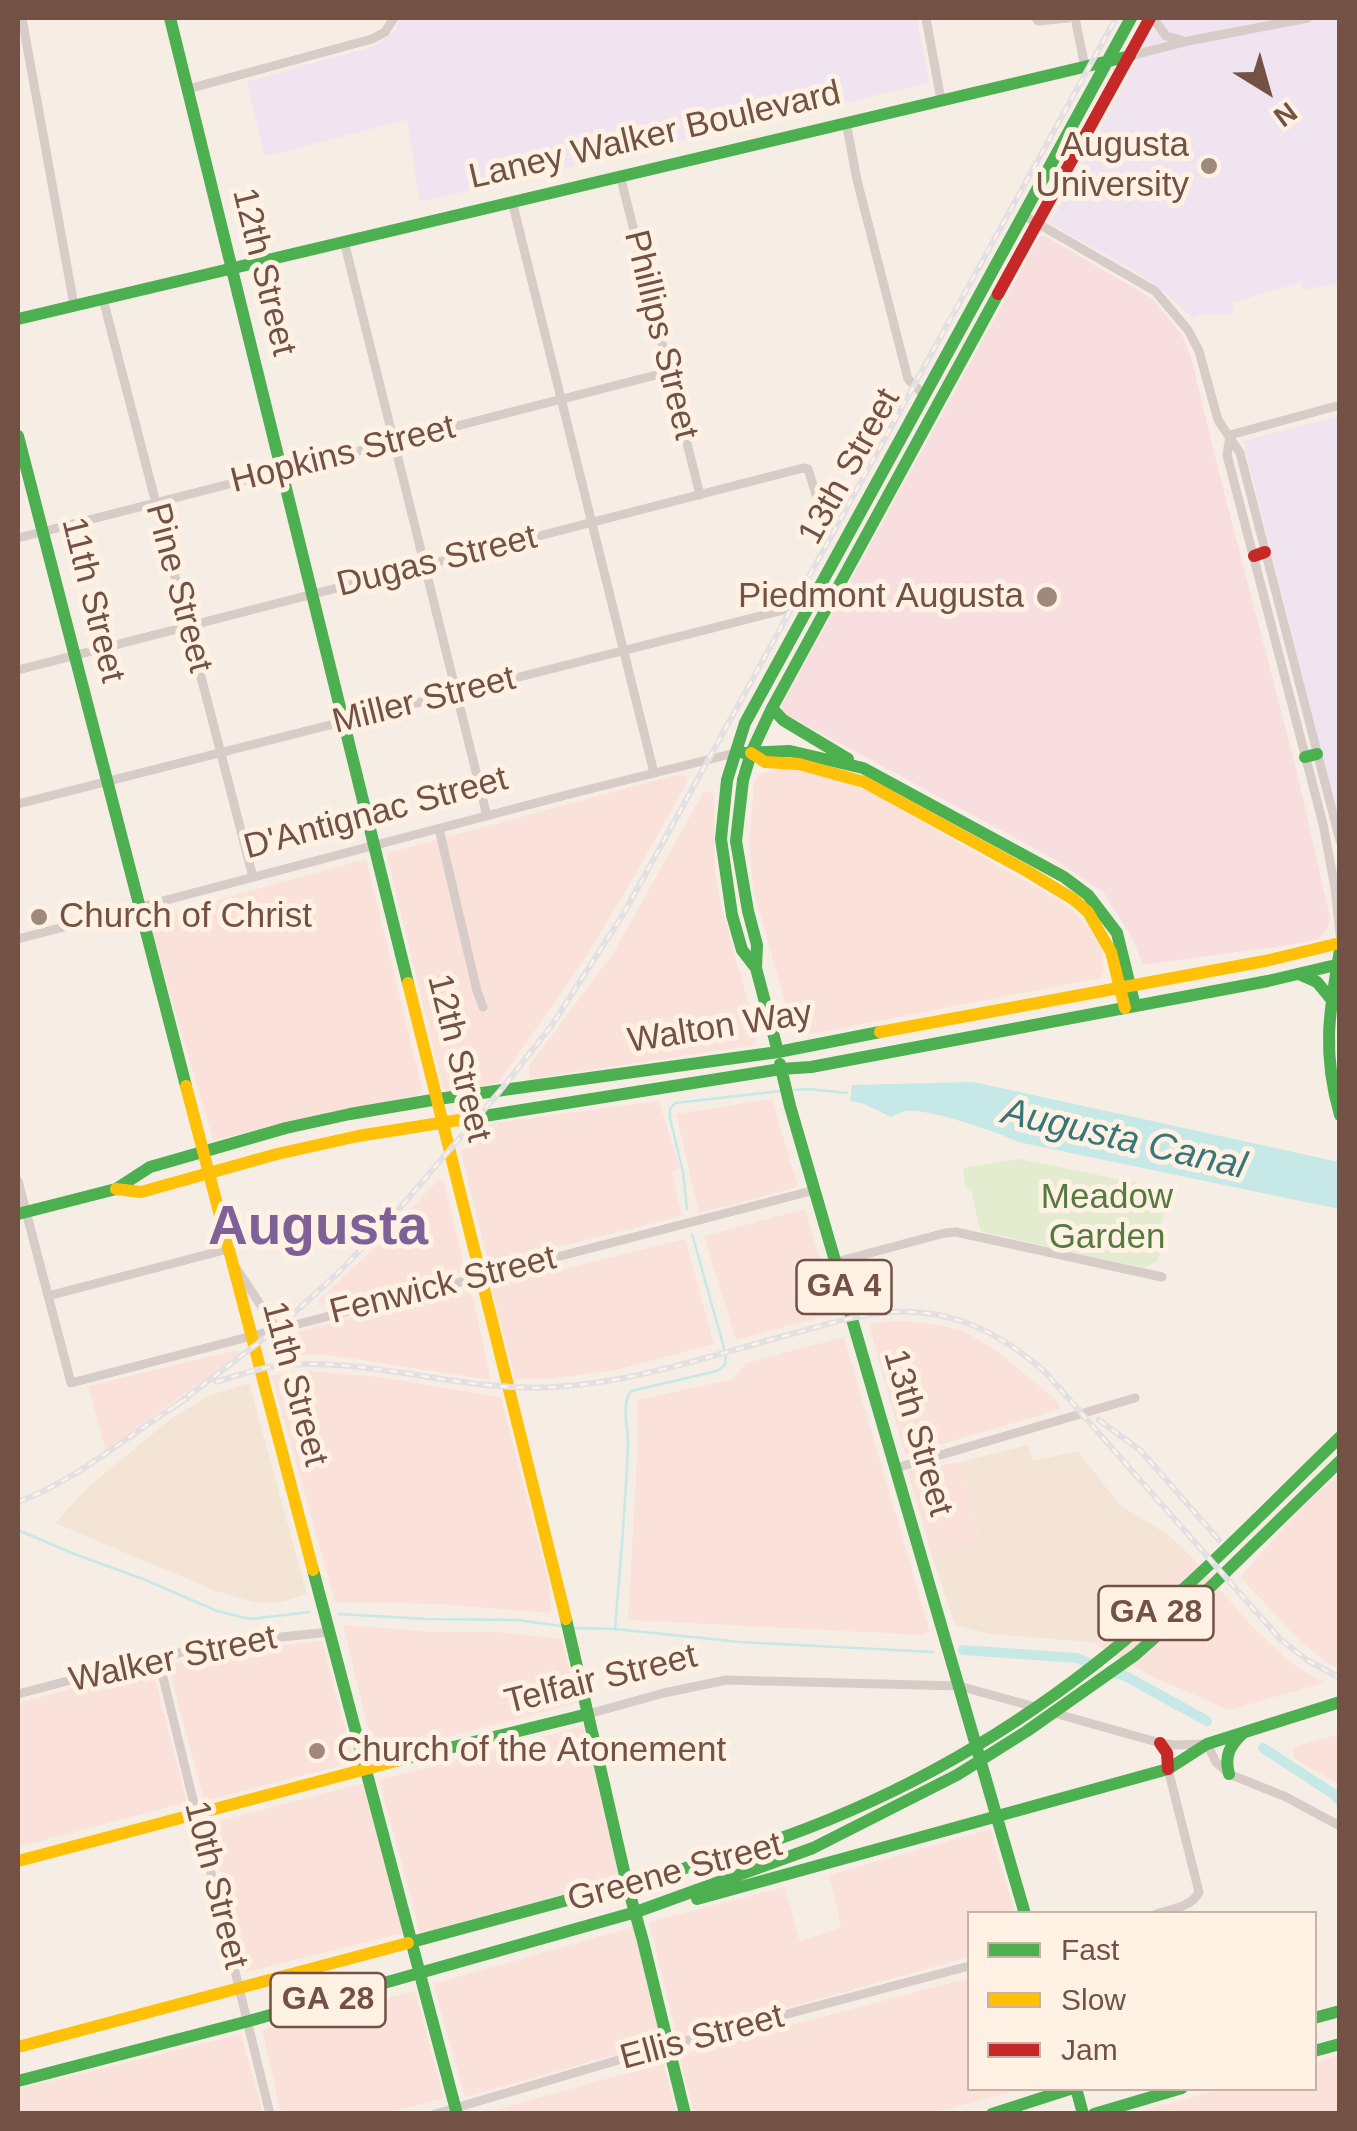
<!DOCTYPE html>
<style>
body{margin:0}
#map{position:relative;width:1357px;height:2131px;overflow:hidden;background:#f6eee5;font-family:Arial,sans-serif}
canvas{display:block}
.frame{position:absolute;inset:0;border:20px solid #735145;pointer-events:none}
.legend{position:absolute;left:967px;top:1911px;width:350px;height:180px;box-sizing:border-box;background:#fff2e5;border:2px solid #c7b2a5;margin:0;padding:12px 18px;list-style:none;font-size:30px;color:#735145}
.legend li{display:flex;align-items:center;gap:20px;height:50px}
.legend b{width:50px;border:2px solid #c7b2a5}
.north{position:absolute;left:1217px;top:40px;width:100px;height:100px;-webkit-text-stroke:8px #fff2e5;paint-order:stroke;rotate:143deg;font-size:28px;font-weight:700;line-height:40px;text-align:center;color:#735145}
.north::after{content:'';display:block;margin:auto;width:35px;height:45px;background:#735145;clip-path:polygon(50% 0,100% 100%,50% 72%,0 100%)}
</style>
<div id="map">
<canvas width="1357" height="2131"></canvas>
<div class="frame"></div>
<ul class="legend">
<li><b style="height:12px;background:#4caf50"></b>Fast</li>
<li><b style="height:12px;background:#ffc107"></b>Slow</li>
<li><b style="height:12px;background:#c62828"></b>Jam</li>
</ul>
<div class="north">N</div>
</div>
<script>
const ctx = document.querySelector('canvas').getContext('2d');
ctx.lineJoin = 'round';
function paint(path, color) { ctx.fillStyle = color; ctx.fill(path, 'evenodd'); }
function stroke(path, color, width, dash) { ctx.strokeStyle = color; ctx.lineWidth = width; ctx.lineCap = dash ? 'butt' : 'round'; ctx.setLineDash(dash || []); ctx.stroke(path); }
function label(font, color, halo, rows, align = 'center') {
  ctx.font = font + ' Arial,sans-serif'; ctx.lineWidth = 10; ctx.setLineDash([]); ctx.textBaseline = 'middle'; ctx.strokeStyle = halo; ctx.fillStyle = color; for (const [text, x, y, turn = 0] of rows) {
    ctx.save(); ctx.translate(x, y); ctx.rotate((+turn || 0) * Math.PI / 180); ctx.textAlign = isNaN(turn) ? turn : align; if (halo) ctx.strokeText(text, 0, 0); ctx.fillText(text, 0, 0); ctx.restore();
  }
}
paint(new Path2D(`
 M249,1383l58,211 -26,8 -24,1 -41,-12 -161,-68 33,-36 84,-69 34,-21z
 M1028,1445l5,16 45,-10 41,53 49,31 23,21 -99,86 -102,-8 -35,-9 -23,-69 48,-16 -20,-78z`), '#f4e4d6');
paint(new Path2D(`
 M777,769h17l43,10 31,12 192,110 17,13 16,20 9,18 2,17 -3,9 -296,57 -9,-1 -8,-21 -35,-124 -4,-46 5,-59 5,-10z
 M679,774l8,3 1,4 -57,101 -47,78 -86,123 -51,9 -4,-5 -56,-231 4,-4z
 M704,791l10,3 1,79 7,36 35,124 -2,9 -5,4 -220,33 -1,-13 85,-114z
 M366,859l56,228 -4,8 -205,45 -62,-210 1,-12z
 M772,1099l26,88 -99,26 -23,-99z
 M659,1101l21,67 -8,4 10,44 -187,47 -7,-1 -27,-110 23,-28z
 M439,1179l5,4 18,72 1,14 -9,8 -136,29 1,-6 51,-48z
 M805,1209l31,104 -100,27 -32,-104z
 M685,1239l29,105 -98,26 -67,9h-34l-24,-92z
 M462,1291l7,2 4,5 18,82 -169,-26 -48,2 -3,-13 28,-12z
 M894,1321l31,2 37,7 36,22 58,48 5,9 -156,46 -36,-131z
 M844,1337l86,295 -8,3 -294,-15 9,-163v-57l96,-21 13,-16z
 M237,1350l1,5 -132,95 -18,-64z
 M309,1371l71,6 121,20 48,186 2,30 -113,-9 -103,-2 -64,-227z
 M960,1462l20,79 -48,15 -25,-86z
 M1339,1473v195l-8,-3 -28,-21 -63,-67 66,-74z
 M1191,1556l66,76 36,32 31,19 -95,27 -78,-34 -59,-34z
 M343,1625l91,7h64l64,7 16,64 -203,53z
 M322,1641l32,121 -150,39 -36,-136 75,-16z
 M152,1667l35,135 -169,45v-144z
 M583,1726l37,153 -200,54 -41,-153z
 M1339,1734v50l-44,-25 -2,-12z
 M364,1783l39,150 -157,39 -38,-148z
 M990,1829l25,84 -46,1v43l-292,82 -28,-117 135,-35 16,54 41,-13 -12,-53z
 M633,1927l28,115 -196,55 -32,-113z
 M969,1978v110l52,1 -87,24h-240l-15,-58z
 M415,1991l29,107 -57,15h-106l-19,-83z
 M241,2034l22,79h-245v-24z
 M1339,2055v58h-204l87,-24 92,-1 1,-26z
 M663,2063l14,50h-193z`), '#fae2da');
paint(new Path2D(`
 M401,18h516l12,65 -509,119 -13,-82 -142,36 -18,-74 128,-36 19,-15z
 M1159,18h180v265l-36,7 -2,-8 -69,21 2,10 -10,2 -18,-2 -13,5 -35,-31 -26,-18 -82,-45z
 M1339,416v405l-96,-380z`), '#f0e4f0');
paint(new Path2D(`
 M1040,236h5l108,63 29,36 9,22 29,119 77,296 33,145 -2,11 -9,11 -17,4 -159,22 -11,-27 -28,-45 -50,-34 -272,-147v-7z`), '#f9dedf');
paint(new Path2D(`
 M1020,1159l150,31 -11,45 6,6 -8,20 -14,7 -163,-37c-2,-15 -7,-26 -8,-40l-7,-6 -2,-17z`), '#e3ecce');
paint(new Path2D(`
 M974,1082l365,80v47l-321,-67c-20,-10 -90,-34 -112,-31 -6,1 -10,4 -15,6l-29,-14 -12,-2 2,-16z`), '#c6e8e6');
stroke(new Path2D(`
 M794,1090l15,-1 38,4
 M687,1209l-4,-37 -13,-54v-9l5,-6 106,-12
 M18,1530l59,25 66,24 74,32 33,8 60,-7
 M339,1614l87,5 92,1 43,6
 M574,1628l41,1 125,13 193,10
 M615,1629c5,-62 11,-124 13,-186 0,-16 -7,-39 3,-52l86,-20 8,-6 1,-10 -34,-121`), '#c6e8e6', 2.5);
stroke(new Path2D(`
 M963,1650l114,8 17,7
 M1110,1671l17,6 80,44
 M1263,1748l72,47 5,6`), '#c6e8e6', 10);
stroke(new Path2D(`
 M22,18l52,287
 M926,18l15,82
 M1036,18l2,3 30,-3
 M1075,18l10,49
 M1153,18l13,18 15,4
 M1130,56l58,-15 120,-23
 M188,89l184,-50 13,-7 9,-14
 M846,122l11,58 51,199 16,16
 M620,175l80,320
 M512,201l142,572
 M1023,215l132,76 33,39 11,21 19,69 22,33 100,388
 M344,241l143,575
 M103,299l150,578
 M1230,435l-3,20 96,369 12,64 5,47
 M1230,435l110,-30
 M18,538l650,-166
 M18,670l785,-202 5,1 15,48
 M18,804l813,-206
 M439,829l38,162 6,16
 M18,939l552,-145 165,-41
 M18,1181l53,202 744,-193
 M836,1262l109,-29 11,-1 206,45
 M236,1268l40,60
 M48,1296l180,-47
 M896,1468l239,-70
 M158,1657l112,457
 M18,1694l140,-37 74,-15 98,-10
 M1054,1713l106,30 15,2 32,-1 9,18 13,12 57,23 54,29
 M588,1714l76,-21 62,-13 233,6 76,21
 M1156,1914c15,-5 36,-7 43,-22l-31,-123
 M435,2114l231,-68 303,-80`), '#d7ccc8', 9);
stroke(new Path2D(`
 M170,18l238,965
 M18,319l1112,-263
 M18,436l168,650
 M772,708l11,12 65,39
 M744,753l46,-2 73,17 201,109 24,18 29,38 18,73
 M1305,757l12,-3
 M1340,950c-11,62 -18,103 0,165
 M756,968l-14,-18 -10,-35 -11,-76 6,-59 18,-57 386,-705
 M1299,974l18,8 14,17
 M778,1052l-22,-84 1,-23 -9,-34 -12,-70 7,-61 8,-27 21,-45 226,-414
 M780,1064l10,42 235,808
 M478,1117l303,-48 30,-2 457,-86 72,-17
 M18,1214l98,-25 34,-22 136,-39 64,-14 88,-15 340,-47 102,-20
 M313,1570l144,544
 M566,1619l61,265 16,57 42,173
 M396,1761l192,-47
 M1229,1774c-5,-18 1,-29 14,-41
 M627,1884c61,-16 122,-33 181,-56 117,-45 227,-112 323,-193 74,-62 140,-131 209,-198
 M697,1899l471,-130 39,-25 133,-42
 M636,1912l177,-64 144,-73 70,-44 108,-76 60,-53 145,-141
 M408,1943l219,-59
 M1314,2018l26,-7
 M1314,2051l26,-7
 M18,2081l231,-60 387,-109
 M1076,2088l7,26
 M992,2114l81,-26
 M1094,2114l88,-26`), '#4caf50', 12);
stroke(new Path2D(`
 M751,753l14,9 34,2 65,18 161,88 48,29 15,13 23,40 14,56
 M408,983l158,636
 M880,1032l385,-71 75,-18
 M186,1086l127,484
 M116,1189l25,3 136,-38 81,-18 120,-19
 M18,1861l378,-100
 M18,2047l390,-104`), '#ffc107', 12);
stroke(new Path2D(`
 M998,294l152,-276
 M1254,556l11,-4
 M1160,1743l7,10 1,16`), '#c62828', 12);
const rail = new Path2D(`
 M216,1382c20,-6 39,-13 59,-16 91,-11 186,27 280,21 83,-5 164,-34 244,-55 36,-10 74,-22 112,-20 54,2 95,26 135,61l234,266 27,21 33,18
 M175,1406l103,-78 62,-57 53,-55 107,-125 52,-66 72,-112 492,-895
 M1099,1420l42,31 78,89
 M18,1502c63,-24 111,-68 168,-103`);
stroke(rail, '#e3e0e3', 6);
stroke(rail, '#fff2e5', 2.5, [8]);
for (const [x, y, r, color] of [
 [1209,166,10,"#a1887d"],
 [1047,597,12,"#a1887d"],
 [39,917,10,"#a1887d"],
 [317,1751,10,"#a1887d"]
]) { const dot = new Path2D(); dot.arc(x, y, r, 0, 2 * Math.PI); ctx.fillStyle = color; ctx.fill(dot); stroke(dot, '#fff2e5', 4); }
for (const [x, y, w] of [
 [844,1287,95],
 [1156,1613,115],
 [328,2000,115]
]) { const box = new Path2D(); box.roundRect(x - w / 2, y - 27, w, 54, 8); ctx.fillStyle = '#fff2e5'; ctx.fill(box); stroke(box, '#735145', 2.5); }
label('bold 32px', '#735145', null, [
 ["GA 4",844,1287],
 ["GA 28",1156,1613],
 ["GA 28",328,2000]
]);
label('35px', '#735145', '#fff2e5', [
 ["Laney Walker Boulevard",655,136,-13],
 ["12th Street",263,272,76],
 ["Phillips Street",660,335,76],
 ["Hopkins Street",343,455,-14],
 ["13th Street",850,467,-61],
 ["Dugas Street",437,562,-14],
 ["Pine Street",178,588,75],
 ["11th Street",92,600,76],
 ["Miller Street",424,701,-14],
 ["D'Antignac Street",376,814,-15],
 ["Walton Way",720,1028,-9],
 ["12th Street",458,1058,76],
 ["Fenwick Street",443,1286,-14],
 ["11th Street",294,1384,75],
 ["13th Street",917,1433,74],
 ["Walker Street",173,1660,-12],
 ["Telfair Street",601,1680,-14],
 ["Greene Street",675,1873,-15],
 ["10th Street",215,1885,76],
 ["Ellis Street",702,2038,-15]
]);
label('35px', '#735145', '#fff2e5', [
 ["Augusta",1189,146],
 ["University",1189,186],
 ["Piedmont Augusta",1024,597],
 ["Church of Christ",59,917,"left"],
 ["Church of the Atonement",337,1751,"left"]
], 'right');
label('35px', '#557a3d', '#fff2e5', [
 ["Meadow",1107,1198],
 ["Garden",1107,1238]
]);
label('italic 38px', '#39767a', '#fff2e5', [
 ["Augusta Canal",1124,1140,13]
]);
label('bold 55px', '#7f6097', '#fff2e5', [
 ["Augusta",318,1229]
]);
</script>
